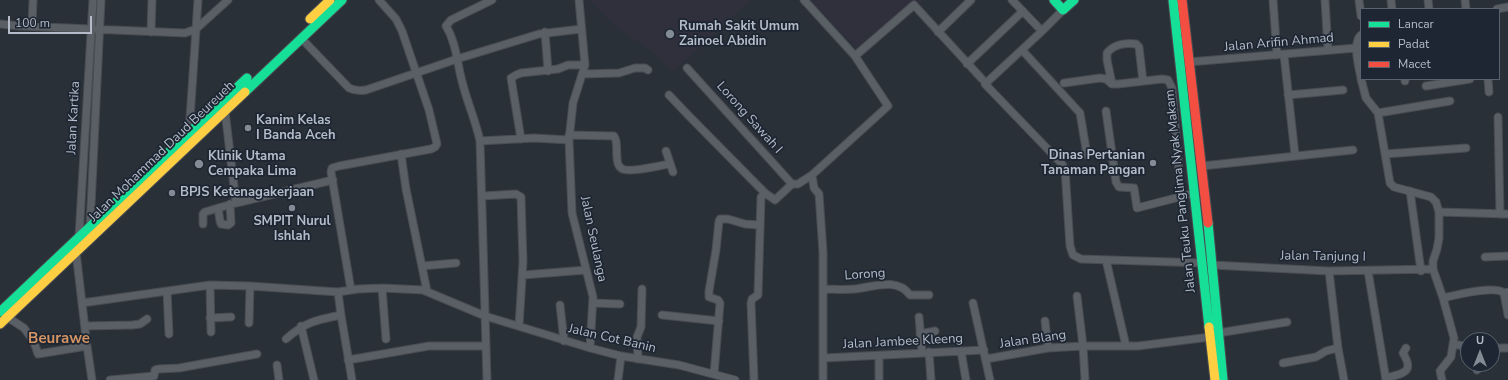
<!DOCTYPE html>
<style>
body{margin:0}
#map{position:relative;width:1508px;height:380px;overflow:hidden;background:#2a3037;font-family:"Nunito Sans",sans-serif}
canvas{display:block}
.legend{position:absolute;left:1360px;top:8px;width:140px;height:72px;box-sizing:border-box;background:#1d2632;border:1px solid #59626e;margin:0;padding:5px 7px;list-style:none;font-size:12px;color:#b3bcc8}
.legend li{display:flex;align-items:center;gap:8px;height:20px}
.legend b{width:20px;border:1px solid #59626e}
.north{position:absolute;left:1460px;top:332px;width:40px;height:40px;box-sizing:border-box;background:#1d2632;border:1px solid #59626e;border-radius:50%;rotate:0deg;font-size:11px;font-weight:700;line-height:16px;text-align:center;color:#b3bcc8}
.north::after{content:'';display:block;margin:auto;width:14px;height:18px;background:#838b95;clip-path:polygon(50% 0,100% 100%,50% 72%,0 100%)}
.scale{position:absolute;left:8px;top:16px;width:84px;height:18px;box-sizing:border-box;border:2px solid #b3bcc8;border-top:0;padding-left:5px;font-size:12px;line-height:14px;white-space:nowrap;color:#b3bcc8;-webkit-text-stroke:3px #1d2632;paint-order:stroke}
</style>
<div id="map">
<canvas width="1508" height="380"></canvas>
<ul class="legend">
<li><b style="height:5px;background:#16e098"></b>Lancar</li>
<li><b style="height:5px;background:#ffcf43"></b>Padat</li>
<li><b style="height:5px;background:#f24e42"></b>Macet</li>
</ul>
<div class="north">U</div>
<div class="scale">100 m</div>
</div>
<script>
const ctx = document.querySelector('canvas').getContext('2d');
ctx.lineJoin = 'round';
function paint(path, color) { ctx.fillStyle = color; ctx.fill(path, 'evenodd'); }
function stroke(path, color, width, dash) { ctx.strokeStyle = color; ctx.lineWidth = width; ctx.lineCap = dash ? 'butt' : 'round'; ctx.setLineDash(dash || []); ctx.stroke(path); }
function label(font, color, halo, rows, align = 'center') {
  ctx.font = font + ' "Nunito Sans",sans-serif'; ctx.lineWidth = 3.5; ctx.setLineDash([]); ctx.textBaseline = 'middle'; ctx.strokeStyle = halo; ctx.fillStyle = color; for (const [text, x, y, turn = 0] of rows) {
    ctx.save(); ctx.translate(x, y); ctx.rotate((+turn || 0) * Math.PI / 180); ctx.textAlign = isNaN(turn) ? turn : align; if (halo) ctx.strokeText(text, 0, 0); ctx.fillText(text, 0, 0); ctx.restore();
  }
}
paint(new Path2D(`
 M590,0h161l-78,72 -26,-24 -30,-20z
 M810,0h114l-60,56z`), '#30303d');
const street = new Path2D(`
 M579,0l6,65 -12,38 -4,37 3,73 21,84 -3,51
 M1012,0l26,27
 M1273,0l4,55
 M1325,0l3,50
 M1359,0l2,16
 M1391,0l1,9
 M1428,0l1,9
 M1465,0l1,9
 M1497,9l11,-2
 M1063,10l-22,22 -56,52 77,80 3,5 5,77 3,9 8,4 122,4
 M0,24l20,2 165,7 11,-4 32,-29
 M32,26l1,-26
 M151,32l1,-32
 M545,32l3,39
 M938,32l33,-32
 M1361,35c-9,7 -2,33 0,43
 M301,38l48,50c6,3 11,3 17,2l91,-31 82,-25 42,-5
 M1022,50l58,63 7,42
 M1284,55l11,100
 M855,56l59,-51 68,74
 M1189,62l167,-14
 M967,64l56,-53
 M687,68l105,116
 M582,74l37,-1 16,-5h10l3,2
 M1361,79l5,19 12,15 12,70 4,4 37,10 5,5 3,10v26l-2,11 -4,12v8l10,29 11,40 -3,19 -11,14 2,9
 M1405,79v2
 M1488,79l1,13
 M1064,83l36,-5 6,1 6,5h6l44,-5 6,1 4,8 9,108
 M1112,84l-5,-24v-7c6,-8 18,-11 29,-9l3,3 4,34
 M1426,86l44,-7
 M669,95l20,21 76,77
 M1288,95l55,-5
 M225,111l11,92
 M1106,111l10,71 3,5 15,1 3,20 58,-15
 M1378,113l72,-12
 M1498,117l2,97
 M189,133l9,-133
 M569,135l45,1c4,5 2,14 3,21 0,3 1,9 4,11 6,6 40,-3 49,-4
 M521,139l-10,-61 5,-3 5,-2 37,-4 10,-4h17
 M480,141l54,-3 35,2
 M666,151l7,21
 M401,154l5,35 21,102
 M1385,154l81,-6
 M1202,166l151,-16
 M812,175l2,13 5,6 4,58v128
 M1410,191l11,80
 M482,196l34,-2 5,3 2,65 -4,64
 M230,204l1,19 -3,2 -7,-1 -1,-3 -2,-13 18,-5 97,-23
 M1439,212l69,2
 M203,224v-10l2,-2 13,-4
 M90,227l11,-227
 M79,237l14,-237
 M76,252l11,94 5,34
 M1485,257l23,-1
 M1106,260l20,86
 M1212,265l117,6 104,-2
 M422,266l34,-3
 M1329,271l9,77 6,32
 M1368,271l18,109
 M523,275l63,-5
 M210,285l1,47
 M382,288l4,51
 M824,289c10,0 21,1 31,0 18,-2 42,-12 55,6h19
 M351,290l-20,-118 1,-4 7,-2 92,-17 4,-2 2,-3 -8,-34 -27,-79 -6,-12 -17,-19
 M167,291l2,43
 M338,292l3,23 11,65
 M1504,293l4,22
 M1443,298c13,-3 52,-13 61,-5l4,-1
 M82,303l128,-18 40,1 88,6 20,-3 24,-1 41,2 62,26 105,32 31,8 58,9 56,15
 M593,303l27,1
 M973,303l17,77
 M560,305l4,36
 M662,315l57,6
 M7,317l17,11 10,14 4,12 49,-8
 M919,317l3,36
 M210,318l21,-1
 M1045,321l3,27
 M249,323l1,-37
 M85,326l47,-1 8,-1 7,-5
 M301,326l13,54
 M1218,333l69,-11
 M920,334l15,-3
 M286,339c19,-17 30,-19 55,-24
 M1454,344l14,3
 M1492,348h16
 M961,351l5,29
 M929,352l2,28
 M824,358l160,-8
 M638,359l-1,-22 4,-10 1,-38
 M986,359l62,-11 35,-2 -6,-50
 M348,360l81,-14h57
 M1283,363l33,-6 10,-6 12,-3
 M1476,364l1,6
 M277,365l2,15
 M714,374l6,-71 -2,-3 -9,-3v-6l7,-41 3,-29 1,-2h8l17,5 15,1
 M1386,378c17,-5 29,-5 17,-25l3,-5
 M110,380l44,-4 1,-6 3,-1 21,-1 78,-14
 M487,380l-7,-239c-4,-19 -12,-37 -17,-56 -6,-20 -6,-41 -17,-59l5,-6 41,-20
 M618,380l3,-24
 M754,380l-3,-77 1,-4 6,-4 3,-98 4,-4 10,7 17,-16h6l14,-9 76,-69 -33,-50 -51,-56
 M879,380v-24
 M1085,380l-2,-34h55l72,-9`);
const fast = new Path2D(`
 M1054,0l9,10 11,-10
 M1173,0l36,327
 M245,92l97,-92
 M1208,223l15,157
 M0,312l247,-234`);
const slow = new Path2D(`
 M310,19l20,-19
 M0,324l245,-232
 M1209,327l6,53`);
const jam = new Path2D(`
 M1182,0l26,223`);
stroke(street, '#484c52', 9);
stroke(fast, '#484c52', 11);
stroke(slow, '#484c52', 11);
stroke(jam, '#484c52', 11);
stroke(street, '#5a5e65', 7);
stroke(fast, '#16e098', 9);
stroke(slow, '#ffcf43', 9);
stroke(jam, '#f24e42', 9);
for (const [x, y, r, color] of [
 [670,34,5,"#838b95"],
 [248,128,4,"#838b95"],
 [1153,163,4,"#838b95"],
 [199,164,5,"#838b95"],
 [172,193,4,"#838b95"],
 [292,208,4,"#838b95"]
]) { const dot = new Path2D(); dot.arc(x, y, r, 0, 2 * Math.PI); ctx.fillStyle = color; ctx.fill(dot); stroke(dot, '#1d2632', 1.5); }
label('bold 13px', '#b3bcc8', '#1d2632', [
 ["Rumah Sakit Umum",679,27],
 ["Zainoel Abidin",679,42],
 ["Kanim Kelas",256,121],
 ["I Banda Aceh",256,136],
 ["Dinas Pertanian",1145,156,"right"],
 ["Tanaman Pangan",1145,171,"right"],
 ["Klinik Utama",208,157],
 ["Cempaka Lima",208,172],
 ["BPJS Ketenagakerjaan",180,193],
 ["SMPIT Nurul",292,222,"center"],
 ["Ishlah",292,237,"center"]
], 'left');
label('13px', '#b3bcc8', '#1d2632', [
 ["Jalan Arifin Ahmad",1279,43,-5],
 ["Jalan Kartika",74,118,-87],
 ["Lorong Sawah I",749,118,48],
 ["Jalan Mohammad Daud Beureueh",162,152,-44],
 ["Jalan Teuku Panglima Nyak Makam",1181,191,-96],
 ["Jalan Seulanga",593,239,78],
 ["Jalan Tanjung I",1323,257,1],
 ["Lorong",865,275,-4],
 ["Jalan Cot Banin",612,339,13],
 ["Jalan Blang",1033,340,-8],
 ["Jalan Jambee Kleeng",903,342,-3]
]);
label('bold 15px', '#d49463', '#1d2632', [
 ["Beurawe",59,339]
]);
</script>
